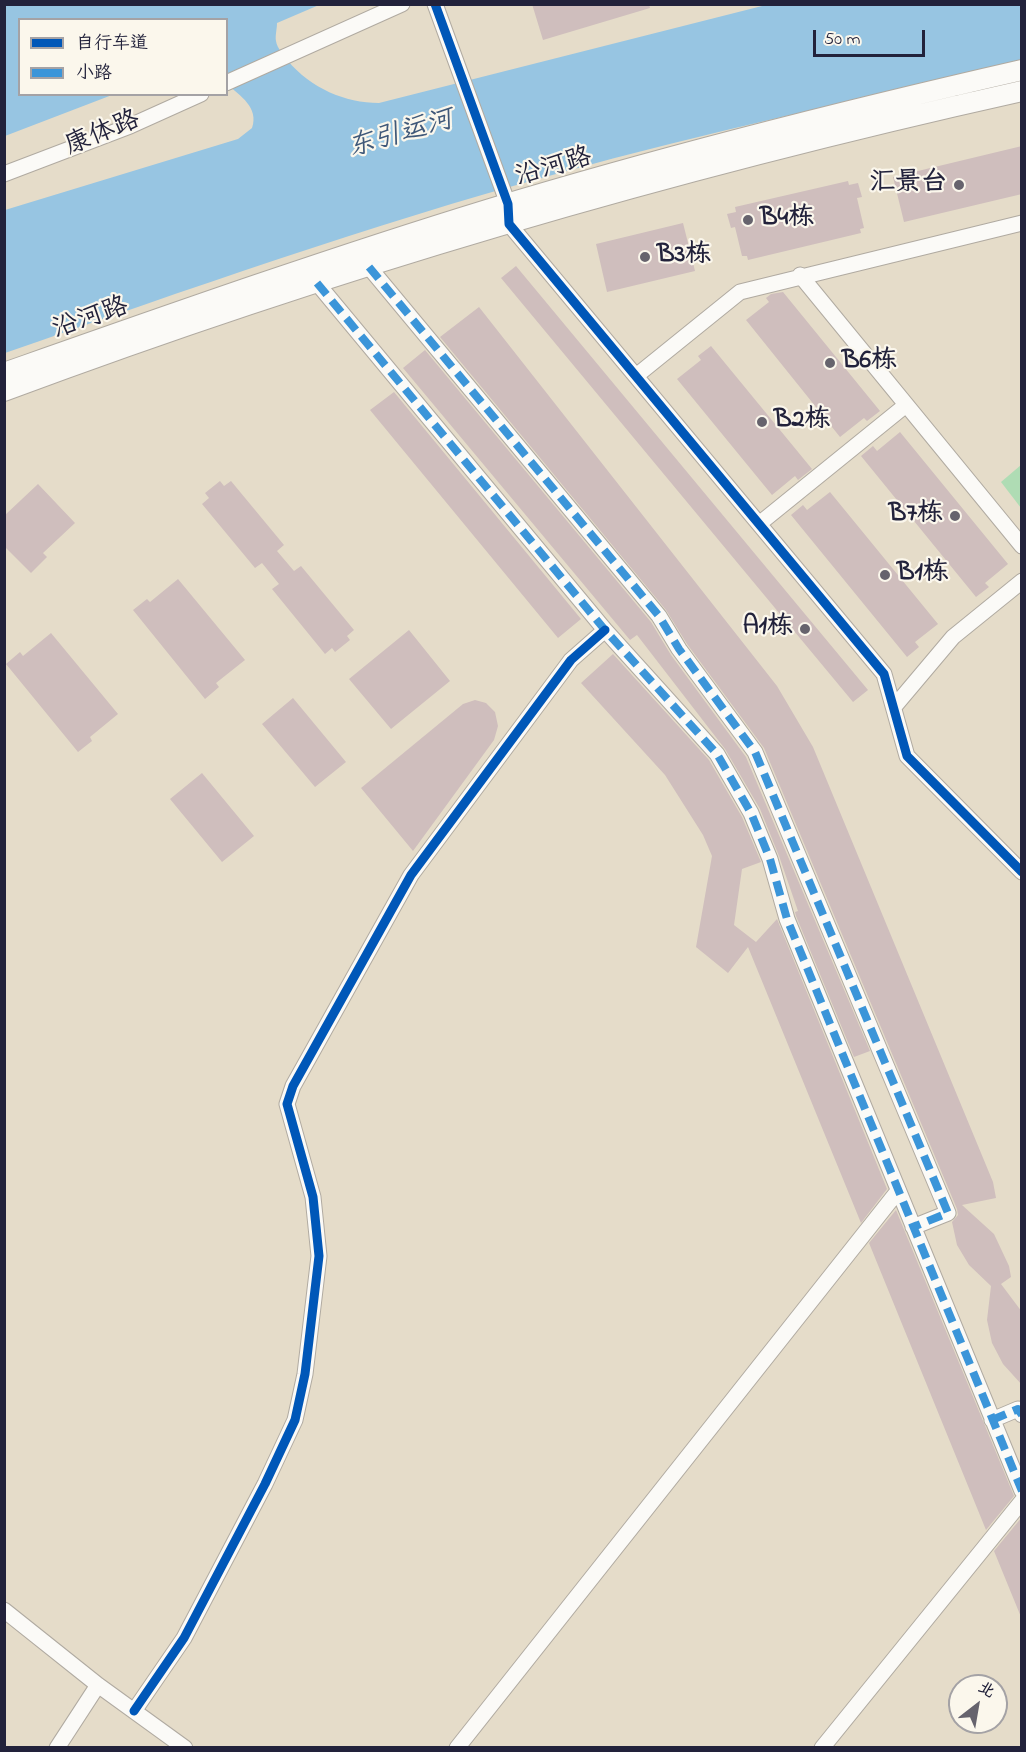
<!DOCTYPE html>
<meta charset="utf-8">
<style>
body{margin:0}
#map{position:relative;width:1026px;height:1752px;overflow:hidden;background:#e5dcc9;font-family:"Indie Flower","LXGW WenKai TC",sans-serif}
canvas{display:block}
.frame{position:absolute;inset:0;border:6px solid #22223b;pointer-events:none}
.legend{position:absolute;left:18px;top:18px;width:210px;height:78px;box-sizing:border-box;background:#fbf7ec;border:2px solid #a4a2a5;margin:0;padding:8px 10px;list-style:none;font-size:18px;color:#22223b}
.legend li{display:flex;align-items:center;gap:12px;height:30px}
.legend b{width:30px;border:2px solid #a4a2a5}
.north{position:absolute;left:948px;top:1674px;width:60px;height:60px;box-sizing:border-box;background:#fbf7ec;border:2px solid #a4a2a5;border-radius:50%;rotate:31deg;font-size:16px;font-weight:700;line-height:24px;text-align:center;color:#22223b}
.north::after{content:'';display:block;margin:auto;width:21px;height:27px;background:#66636d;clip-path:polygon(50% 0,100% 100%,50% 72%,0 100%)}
.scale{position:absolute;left:813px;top:30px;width:112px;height:27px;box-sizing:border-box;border:3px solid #22223b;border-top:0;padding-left:8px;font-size:18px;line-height:21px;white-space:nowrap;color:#22223b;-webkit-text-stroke:4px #fbf7ec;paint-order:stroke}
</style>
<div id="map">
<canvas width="1026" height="1752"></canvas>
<div class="frame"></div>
<ul class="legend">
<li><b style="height:8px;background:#0057b8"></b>自行车道</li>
<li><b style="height:8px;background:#3b95d9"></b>小路</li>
</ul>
<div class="north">北</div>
<div class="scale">50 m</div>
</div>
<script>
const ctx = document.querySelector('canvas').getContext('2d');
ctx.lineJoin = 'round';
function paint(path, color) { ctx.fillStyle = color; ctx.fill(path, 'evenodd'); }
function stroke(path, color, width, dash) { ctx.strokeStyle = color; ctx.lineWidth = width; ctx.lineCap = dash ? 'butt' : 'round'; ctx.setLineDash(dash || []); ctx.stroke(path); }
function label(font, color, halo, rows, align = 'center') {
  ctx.font = font + ' "Indie Flower","LXGW WenKai TC",sans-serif'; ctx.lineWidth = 4.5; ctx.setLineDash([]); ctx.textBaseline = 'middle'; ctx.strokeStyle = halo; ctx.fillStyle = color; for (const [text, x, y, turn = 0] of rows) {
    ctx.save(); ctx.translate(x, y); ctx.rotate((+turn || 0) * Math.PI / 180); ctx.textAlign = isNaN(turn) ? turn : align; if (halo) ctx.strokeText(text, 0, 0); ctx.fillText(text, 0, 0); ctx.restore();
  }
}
paint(new Path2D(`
 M1021,465v43l-20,-26z`), '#afdcb4');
paint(new Path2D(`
 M5,5h314l-42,18c0,6 -2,13 -1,18 1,7 8,15 12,20 23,27 57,42 91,42l387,-98h255v57c-155,36 -311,69 -465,112 -187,51 -369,116 -551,179v-143l233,-71 14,-11c7,-21 -12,-32 -25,-44l-1,-64h-206v74l92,1 -107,41z`), '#97c5e2');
paint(new Path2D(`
 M532,4h117l1,4 -107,32z
 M1022,146v48l-118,28 -11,-45z
 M848,181l1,4 9,-2 4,14 -5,1 7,30 -4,1 1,4 -113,27 -1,-4h-5l-7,-29 -4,1 -4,-14 9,-2 -1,-5z
 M683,223l12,48 -88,21 -11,-48z
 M516,266l352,424 -15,12 -352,-424z
 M783,292l97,119 -13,10 -3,-3 -24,19 -94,-117 23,-18 -3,-4 5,-4z
 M479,307l298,379 36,61 180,435 3,16 -34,7 32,29 15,32 2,11 -10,7 21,28v73l-19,-21 -11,-21 -5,-23 4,-34 -22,-21 -12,-20 -5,-23 6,-7 -1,-6 -193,-461 -77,-104 -21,-34 -226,-273z
 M711,346l101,123 -14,11 -3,-4 -23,19 -95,-116 24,-19 -3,-4z
 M425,350l226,272 20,33 75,102 124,294 -16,6 -58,-141 -1,-4 3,-1 -19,-55 -19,-47 -35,-60 -88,-114 -7,5 -227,-272z
 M394,392l187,227 -23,19 -188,-228z
 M900,432l108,132 -23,19 4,4 -13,10 -115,-141 12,-10 4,5z
 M220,481l4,5 7,-5 53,64 -7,6 17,20 7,-5 53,64 -7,6 3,4 -15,12 -3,-4 -7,6 -53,-65 7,-5 -17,-21 -7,5 -53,-64 7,-6 -4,-5z
 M38,484l37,39 -32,30 4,4 -16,16 -27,-27v-30z
 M830,492l108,132 -23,18 4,5 -12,10 -116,-142 12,-10 4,5z
 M178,579l67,81 -29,23 3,4 -14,12 -72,-89 14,-11 3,3z
 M409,630l41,51 -59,48 -42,-50z
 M51,633l67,81 -28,23 2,4 -14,11 -72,-88 14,-12 3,4z
 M613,654l96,106 33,57 19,45 -19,7 -8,56 22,17 21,-23 110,270 -26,34 -113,-276 -20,26 -32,-26 16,-91 -9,-21 -38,-60 -84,-92z
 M293,698l53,64 -31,25 -53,-63z
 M475,700l11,3 9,9 3,14 -4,14 -81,111 -52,-63 102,-84z
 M202,773l52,63 -32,26 -52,-63z
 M896,1210l118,286 -28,34 -117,-287z
 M1022,1517v100h-1l-27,-66z`), '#cfbebd');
const minor = new Path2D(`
 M435,4l73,200 1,20 375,450 23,82 115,116
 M226,83l176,-79
 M4,174l126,-48 71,-32
 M369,267l290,349 20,33 76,103 193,461 -35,14
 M800,275l222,271
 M317,283l288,347 112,124 34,59 19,46 17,60 235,572
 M636,376l104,-84 282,-69
 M759,524l147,-119
 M894,707l59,-70 69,-56
 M992,1420l26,-11 4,6
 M4,1610l94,75 87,63
 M134,1711l50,-73 81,-154 30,-64 10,-46 14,-118 -6,-59 -26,-93 6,-18 118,-211 160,-215 34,-30
 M57,1748l41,-63
 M457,1748l441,-557
 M822,1748l200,-247`);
const major = new Path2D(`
 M4,373c162,-57 323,-114 486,-164 175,-53 353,-98 532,-139
 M4,391c332,-124 672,-223 1018,-300`);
stroke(minor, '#b0aaa1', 17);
stroke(major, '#b0aaa1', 22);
stroke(minor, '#fbfaf7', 15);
stroke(major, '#fbfaf7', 20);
stroke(new Path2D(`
 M369,267l290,349 20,33 76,103 193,461 -35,14
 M317,283l288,347 112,124 34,59 19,46 17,60 235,572
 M992,1420l26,-11 4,6`), '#3b95d9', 8, [15, 8]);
stroke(new Path2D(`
 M435,4l73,200 1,20 375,450 23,82 115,116
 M134,1711l50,-73 81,-154 30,-64 10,-46 14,-118 -6,-59 -26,-93 6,-18 118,-211 160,-215 34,-30`), '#0057b8', 9);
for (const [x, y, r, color] of [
 [959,185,6,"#66636d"],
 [748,220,6,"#66636d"],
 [645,257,6,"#66636d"],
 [830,363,6,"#66636d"],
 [762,422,6,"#66636d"],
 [955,516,6,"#66636d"],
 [885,575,6,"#66636d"],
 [805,629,6,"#66636d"]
]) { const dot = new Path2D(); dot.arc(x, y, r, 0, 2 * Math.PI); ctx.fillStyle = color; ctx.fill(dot); stroke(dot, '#fbf7ec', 2); }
label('26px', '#22223b', '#fbf7ec', [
 ["康体路",103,135,-22],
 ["沿河路",554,169,-16],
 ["沿河路",91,320,-19]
]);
label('bold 26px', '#22223b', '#fbf7ec', [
 ["汇景台",947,185,"right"],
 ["B4栋",760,220],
 ["B3栋",657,257],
 ["B6栋",842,363],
 ["B2栋",774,422],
 ["B7栋",943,516,"right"],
 ["B1栋",897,575],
 ["A1栋",793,629,"right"]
], 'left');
label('italic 27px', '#3f5879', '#fbf7ec', [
 ["东引运河",401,136,-16]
]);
</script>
